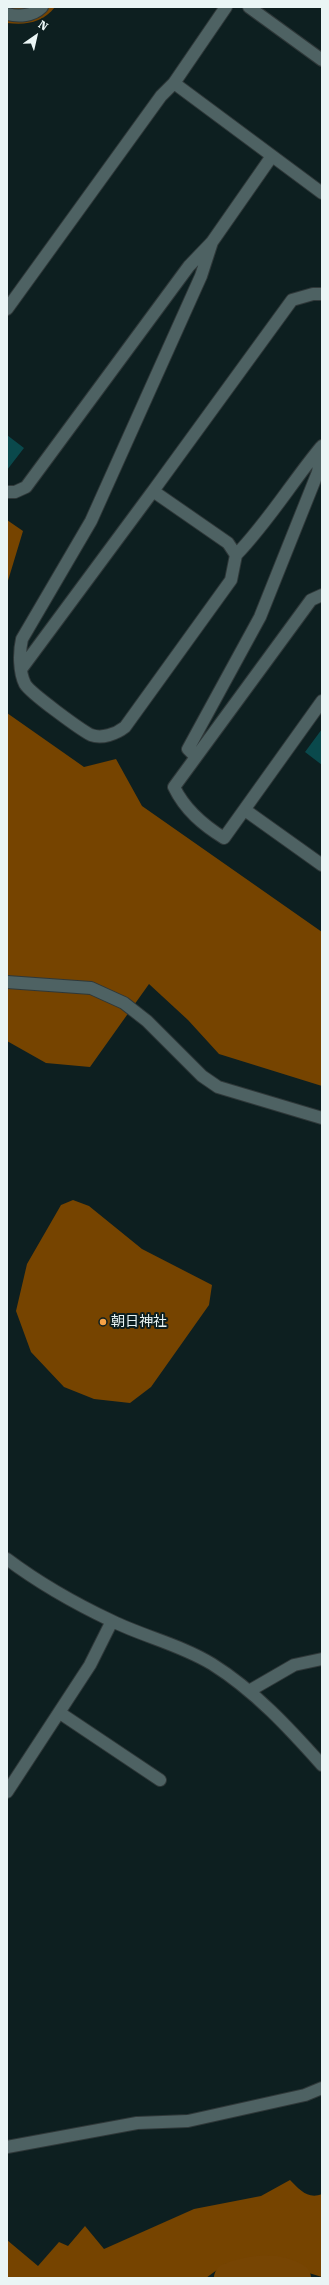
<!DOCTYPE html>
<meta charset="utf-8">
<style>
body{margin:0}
#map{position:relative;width:329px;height:2285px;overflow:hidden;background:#0d1f20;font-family:"Roboto Serif",serif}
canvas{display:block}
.frame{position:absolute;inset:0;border:8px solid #eaf5f5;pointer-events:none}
.north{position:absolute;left:16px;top:16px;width:40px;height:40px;-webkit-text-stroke:3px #0d1f20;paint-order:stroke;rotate:34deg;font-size:11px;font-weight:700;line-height:16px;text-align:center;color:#eaf5f5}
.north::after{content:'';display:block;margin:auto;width:14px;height:18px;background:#eaf5f5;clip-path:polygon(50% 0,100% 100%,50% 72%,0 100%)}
</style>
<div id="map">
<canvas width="329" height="2285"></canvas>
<div class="frame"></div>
<div class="north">N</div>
</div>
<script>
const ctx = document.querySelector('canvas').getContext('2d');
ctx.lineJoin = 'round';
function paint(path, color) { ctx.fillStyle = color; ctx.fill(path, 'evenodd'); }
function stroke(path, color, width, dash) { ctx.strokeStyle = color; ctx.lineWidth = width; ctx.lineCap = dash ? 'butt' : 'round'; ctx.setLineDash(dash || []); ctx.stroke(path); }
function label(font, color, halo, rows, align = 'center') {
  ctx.font = font + ' "Roboto Serif","Noto Sans JP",serif'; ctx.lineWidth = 4; ctx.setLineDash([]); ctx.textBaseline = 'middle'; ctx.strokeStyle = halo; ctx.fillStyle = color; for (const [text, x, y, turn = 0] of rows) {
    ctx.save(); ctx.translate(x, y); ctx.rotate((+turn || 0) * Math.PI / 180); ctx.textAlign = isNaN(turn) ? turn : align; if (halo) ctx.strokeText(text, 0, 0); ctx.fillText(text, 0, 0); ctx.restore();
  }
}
paint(new Path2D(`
 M7,7h48c-13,16 -28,18 -48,16z
 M7,520l16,11 -16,53z
 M7,713l77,54 32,-8 26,47 180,126v154l-103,-32 -31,-34 -39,-36 -59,83 -44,-4 -39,-22z
 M73,1200l16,6 53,43 70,36 -3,20 -58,82 -21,16 -36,-4 -30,-12 -33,-35 -15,-41 11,-47 34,-59z
 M290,2180c9,9 18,20 32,14v83l-66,-20 -31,7 -19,14h-199v-38l31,26 21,-24 9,4 17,-20 19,23 90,-40 67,-13z`), '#764400');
stroke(new Path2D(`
 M229,2278c21,-8 47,-12 67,0`), '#774503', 30);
paint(new Path2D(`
 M7,435l17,13 -17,22z
 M322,729v36l-17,-13z`), '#0a494c');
const minor = new Path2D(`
 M226,7l-52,76 148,110
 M249,7l73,53
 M7,14c12,3 26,2 35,-7
 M7,309l154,-213 13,-13
 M153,491l139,-191 21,-6h9
 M7,492h8l11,-5 163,-221 23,-24 60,-86
 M236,555c32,-33 56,-73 85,-108
 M322,595l-11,5 -137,187c11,23 29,38 50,51l98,-137
 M22,668l131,-177 75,52 8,12 -5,25 -106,147c-9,7 -23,12 -34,8 -10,-5 -61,-42 -66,-51 -6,-12 -6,-32 -3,-45l69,-118 110,-245 11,-34
 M196,757l-8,-8 72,-132 58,-145 4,-26
 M245,810l77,55
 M7,982l84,6 33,15 23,18 55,55 16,11 104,31
 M7,1559c32,24 69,45 105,62 33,16 69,24 100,43 43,27 77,64 110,101
 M249,1691l45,-26 28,-6
 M60,1713l100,67
 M7,1792l83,-127 22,-44
 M7,2147l130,-24 51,-2 117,-26 17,-7`);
stroke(minor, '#2f3839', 14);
stroke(minor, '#4e6263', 12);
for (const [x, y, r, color] of [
 [103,1322,4,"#f6a247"]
]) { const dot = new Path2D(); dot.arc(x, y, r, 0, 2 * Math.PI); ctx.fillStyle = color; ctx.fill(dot); stroke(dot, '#0d1f20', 1.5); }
label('14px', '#eaf5f5', '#0d1f20', [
 ["朝日神社",111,1322]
], 'left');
</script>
